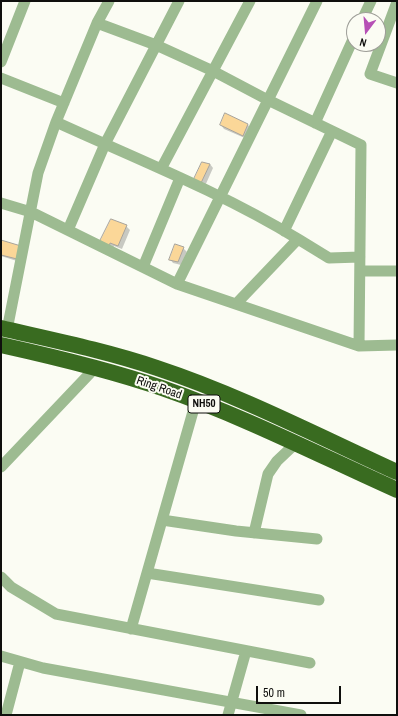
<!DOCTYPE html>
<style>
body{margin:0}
#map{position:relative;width:398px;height:716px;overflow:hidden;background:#fbfcf3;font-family:"Archivo Narrow",sans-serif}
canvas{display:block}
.frame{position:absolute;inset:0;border:2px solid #0f0f0d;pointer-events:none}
.north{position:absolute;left:346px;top:12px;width:40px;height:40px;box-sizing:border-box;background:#fbfcf3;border:1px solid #9d9d97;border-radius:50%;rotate:196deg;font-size:11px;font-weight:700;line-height:16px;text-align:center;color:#0f0f0d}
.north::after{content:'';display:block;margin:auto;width:14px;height:18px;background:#b650b5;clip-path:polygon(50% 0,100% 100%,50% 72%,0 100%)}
.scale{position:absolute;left:256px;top:686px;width:85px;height:18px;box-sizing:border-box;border:2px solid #0f0f0d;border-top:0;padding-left:5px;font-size:12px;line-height:14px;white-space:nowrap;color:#0f0f0d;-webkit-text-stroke:3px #fbfcf3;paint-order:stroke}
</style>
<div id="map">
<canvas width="398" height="716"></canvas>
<div class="frame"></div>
<div class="north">N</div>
<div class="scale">50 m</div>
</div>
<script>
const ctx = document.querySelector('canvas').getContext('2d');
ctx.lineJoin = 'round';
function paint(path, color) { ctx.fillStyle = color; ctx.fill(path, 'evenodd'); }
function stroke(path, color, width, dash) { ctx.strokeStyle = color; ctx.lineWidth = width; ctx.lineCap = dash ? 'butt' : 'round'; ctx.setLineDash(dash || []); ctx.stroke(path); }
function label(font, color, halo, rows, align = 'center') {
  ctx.font = font + ' "Archivo Narrow",sans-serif'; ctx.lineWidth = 4; ctx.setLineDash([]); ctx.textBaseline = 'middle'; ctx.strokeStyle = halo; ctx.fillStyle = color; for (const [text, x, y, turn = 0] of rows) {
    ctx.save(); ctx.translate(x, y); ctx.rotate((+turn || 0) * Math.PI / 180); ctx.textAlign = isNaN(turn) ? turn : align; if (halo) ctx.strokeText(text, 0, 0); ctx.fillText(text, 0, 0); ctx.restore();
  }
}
paint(new Path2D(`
 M221,125h27l3,3 -4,11 -23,-10z
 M210,164l3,4 -8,18 -7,-2z
 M126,226l4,4 -8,19 -8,-3 -2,5 -8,-5z
 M1,241l19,21 -19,-6z
 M183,248l4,4 -6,13 -8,-2 -3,-4z`), '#0003');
const building = new Path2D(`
 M225,113l23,11 -5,12 -23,-11z
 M202,162l8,2 -9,19 -8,-2z
 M111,219l16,6 -9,21 -8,-3 -1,5 -10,-5z
 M1,240l20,6 -4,13 -16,-4z
 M175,244l9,3 -6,15 -9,-2z`);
paint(building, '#fbd798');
stroke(building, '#a7a39b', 1);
stroke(new Path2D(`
 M397,2l-27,72 27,9
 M362,20l9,-19
 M97,23l59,22 57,26 55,29 93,45 -2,201
 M1,62l24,-61
 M1,78l63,25
 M56,122l41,-99 12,-22
 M315,123l39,-86
 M161,169l89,-168
 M1,203l30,9 146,72 182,62 38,-1
 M68,230l37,-86 74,-143
 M284,231l48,-100
 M298,239l31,19 31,-1
 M143,267l37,-89
 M360,271h37
 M177,284l140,-283
 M7,330l31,-157 18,-51c81,37 165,70 242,117l-62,65
 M1,467l94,-99
 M162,520l74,11 81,8
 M254,533l14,-59 9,-13 18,-17
 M147,573l172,27
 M1,577l10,10 45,27 254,49
 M131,629l65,-228
 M1,656l42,12 258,47
 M6,715l14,-53
 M228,715l18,-64`), '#9dbb91', 11);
stroke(new Path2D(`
 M1,328c52,12 106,23 156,40 82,27 161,68 240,104
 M1,345c54,12 109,25 161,43 81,28 157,67 235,102`), '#396b20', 16);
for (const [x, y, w] of [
 [204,404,32]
]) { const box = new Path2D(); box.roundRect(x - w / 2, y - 9, w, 18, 3); ctx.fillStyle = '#fbfcf3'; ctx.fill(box); stroke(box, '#0f0f0d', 1); }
label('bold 11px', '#0f0f0d', null, [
 ["NH50",204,404]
]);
label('12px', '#0f0f0d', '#fbfcf3', [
 ["Ring Road",159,388,19]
]);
</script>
